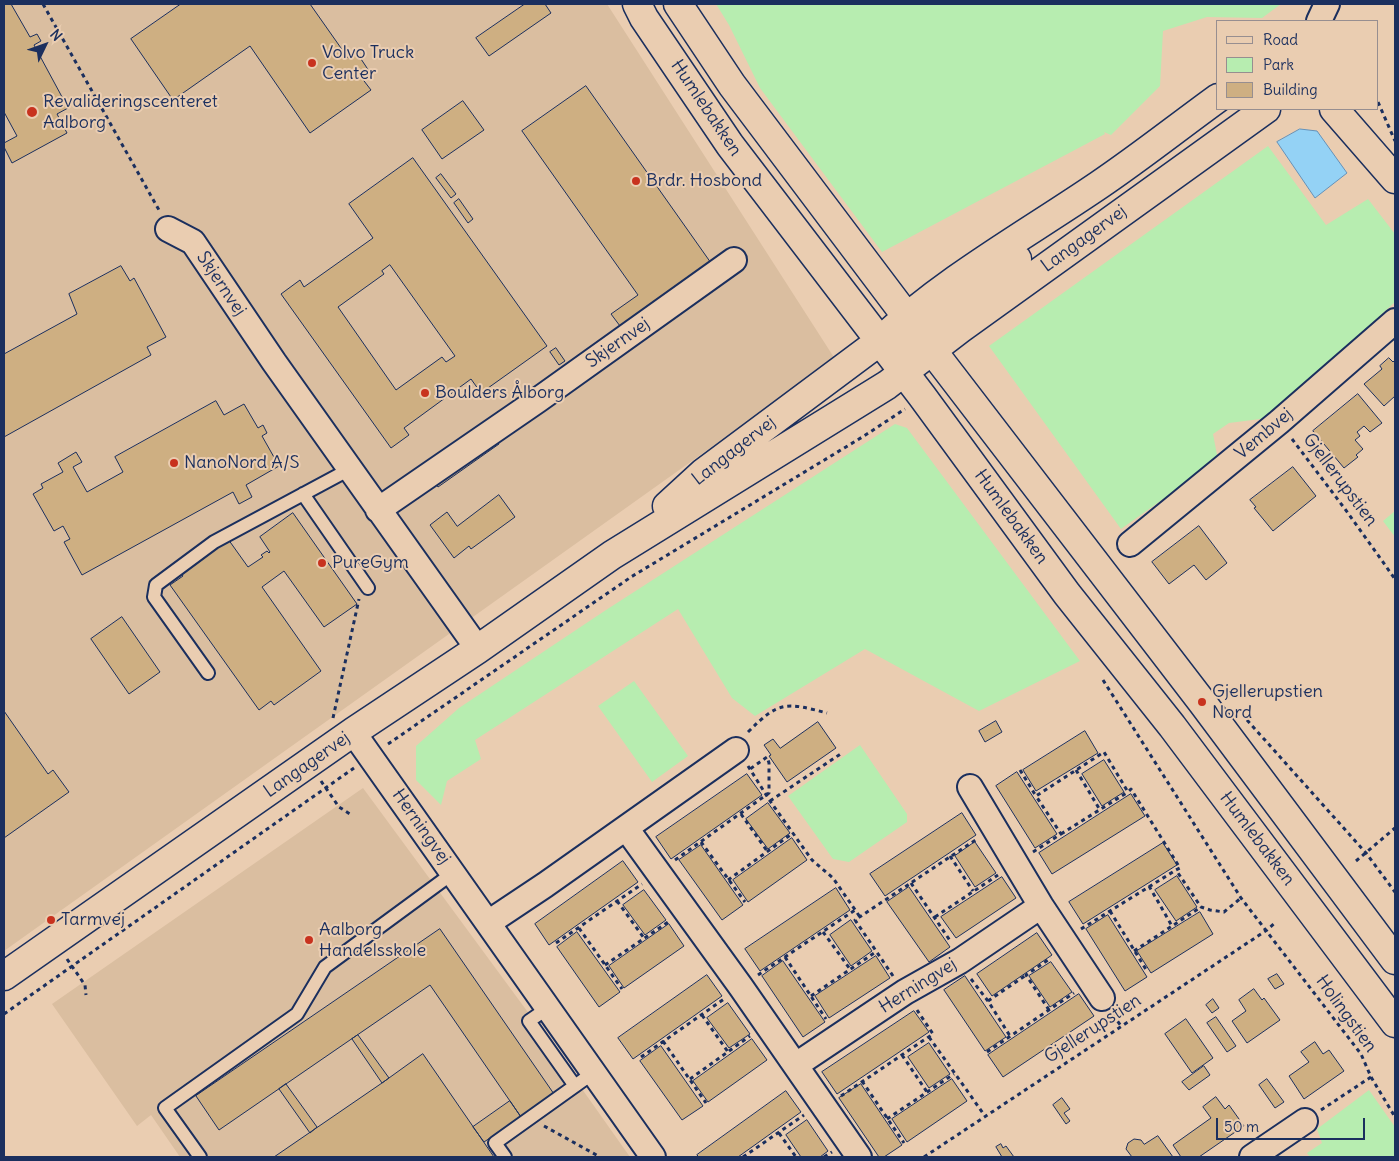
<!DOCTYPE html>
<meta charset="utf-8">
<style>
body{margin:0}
#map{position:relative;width:1399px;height:1161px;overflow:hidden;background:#eacdb1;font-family:Delius,sans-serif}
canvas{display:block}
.frame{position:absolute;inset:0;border:5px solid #1b2f5e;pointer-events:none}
.legend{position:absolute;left:1216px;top:20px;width:162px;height:90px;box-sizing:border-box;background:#eacdb1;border:1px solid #978e90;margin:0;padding:6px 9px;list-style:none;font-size:15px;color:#1b2f5e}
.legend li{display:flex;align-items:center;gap:10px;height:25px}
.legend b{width:25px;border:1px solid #978e90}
.north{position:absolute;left:20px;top:20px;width:50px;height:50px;-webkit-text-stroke:4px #eacdb1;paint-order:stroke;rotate:48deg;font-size:14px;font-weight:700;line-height:20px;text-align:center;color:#1b2f5e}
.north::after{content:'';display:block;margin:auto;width:18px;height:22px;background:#1b2f5e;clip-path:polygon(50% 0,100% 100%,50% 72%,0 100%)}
.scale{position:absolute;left:1216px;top:1118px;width:149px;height:22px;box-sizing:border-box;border:2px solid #1b2f5e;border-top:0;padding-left:6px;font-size:15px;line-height:18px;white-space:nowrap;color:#1b2f5e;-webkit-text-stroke:4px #eacdb1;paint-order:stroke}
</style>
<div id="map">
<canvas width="1399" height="1161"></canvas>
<div class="frame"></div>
<ul class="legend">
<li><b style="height:6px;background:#eacdb1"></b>Road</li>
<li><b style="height:14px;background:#b7edb0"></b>Park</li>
<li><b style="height:14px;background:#ceaf82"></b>Building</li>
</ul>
<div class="north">N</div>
<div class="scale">50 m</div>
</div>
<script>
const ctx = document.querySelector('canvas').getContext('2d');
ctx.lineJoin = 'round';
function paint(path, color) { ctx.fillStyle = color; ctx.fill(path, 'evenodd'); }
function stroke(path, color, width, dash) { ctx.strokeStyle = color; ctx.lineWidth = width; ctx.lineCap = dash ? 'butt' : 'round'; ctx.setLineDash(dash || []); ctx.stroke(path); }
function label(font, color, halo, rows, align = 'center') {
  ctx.font = font + ' Delius,sans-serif'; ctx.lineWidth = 4; ctx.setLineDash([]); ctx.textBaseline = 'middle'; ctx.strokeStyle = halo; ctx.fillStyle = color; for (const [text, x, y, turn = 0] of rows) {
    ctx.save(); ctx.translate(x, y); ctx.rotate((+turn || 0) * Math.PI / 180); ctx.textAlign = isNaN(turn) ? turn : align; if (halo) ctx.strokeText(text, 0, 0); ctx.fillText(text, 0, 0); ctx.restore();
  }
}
paint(new Path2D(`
 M4,4h603l228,355 -831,592z
 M363,788l164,223 103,146h-450l-29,-42 -14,11 -85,-122z`), '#dabea0');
paint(new Path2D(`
 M716,4h565l-19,14 -55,-1 -44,14 -3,55 -49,49 -7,-3 1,2 -223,118 -122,-164 -31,-63z
 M1268,146l58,79 42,-26 27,35v68l-127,116 -39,5 -16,11 5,26 -97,69 -132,-183z
 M895,424l12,4 173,233 -101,50 -114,-62 -110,67 -23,-18 -54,-89 -203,131 6,19 -34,22 -6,24 -25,-25v-34l43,-38 147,-98z
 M1395,511v26l-12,-16z
 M634,681l54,75 -36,26 -54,-76z
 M860,745l47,69v8l-58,40 -16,-3 -45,-63z
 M1369,1090l26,37v30h-85l-3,-4 15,-10 -5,-14z`), '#b7edb0');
const water = new Path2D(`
 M1300,129l17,2 30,42 -32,25 -38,-56z`);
paint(water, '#94d2f5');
stroke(water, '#6491b9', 1);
const building = new Path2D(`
 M4,4h7l19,33 7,-3 4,7 -7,4 34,63 -11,6 10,19 -55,30 -8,-16v-4l13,-7 -13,-24z
 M181,4h129l38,54 9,-5 12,18 -8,6 10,13 -61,43 -60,-87 -77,54 -42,-61z
 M525,4h20l6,9 -62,43 -13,-18z
 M586,86l125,177 -91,63 -9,-12 27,-19 -116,-164z
 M463,101l21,29 -42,29 -20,-29z
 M413,158l134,188 -66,47 -10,-14 -67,49 5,7 -18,13 -110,-154 19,-14 4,7 69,-49 -24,-34zM390,265l65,91 -9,6 -4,-5 -46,33 -58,-83 46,-33 -2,-3z
 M441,174l15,20 -5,4 -15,-20z
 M459,199l14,20 -5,4 -14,-20z
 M121,266l9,15 4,-3 32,59 -19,10 4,8 -147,82v-83l73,-40 -8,-20z
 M556,348l9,13 -6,4 -9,-13z
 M1389,358l4,4 2,-2v36l-11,10 -20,-22 18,-15 -2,-3z
 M1358,394l24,29 -12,9 -6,-6 -7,6 3,4 -5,4 8,9 -7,6 2,2 -14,11 -31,-37z
 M216,401l8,14 20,-11 14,24 5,-3 4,8 -5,3 17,30 -33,19 6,12 -13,7 -6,-12 -151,83 -18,-33 6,-3 -7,-13 -9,5 -21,-37 10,-6 -2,-4 22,-12 -5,-9 18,-11 6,10 -9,5 14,25 36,-20 -8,-15z
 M495,438l4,6 -61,43 -4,-6z
 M1293,467l23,29 -43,35 -19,-23 2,-1 -6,-7z
 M499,495l16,22 -44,32 -2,-3 -15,12 -24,-33 17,-13 10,14z
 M293,513l64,91 -33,23 -40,-56 -22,16 59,84 -47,34 -3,-4 -12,9 -89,-125 13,-9 -3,-4 48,-33 20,28 15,-10 -2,-2 6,-4 2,2 1,-1 -10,-15z
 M1199,526l28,37 -21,17 -12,-15 -25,19 -17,-22z
 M122,617l38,55 -31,22 -38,-55z
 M4,711l44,63 5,-4 16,22 -65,46z
 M996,721l6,11 -17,10 -6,-11z
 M818,722l18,26 -49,34 -18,-26 2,-1 -7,-10 9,-6 7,9z
 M1085,731l13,22 -62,38 -13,-21z
 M1104,760l20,32 -22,14 -20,-32z
 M1017,772l40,62 -22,14 -39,-62z
 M747,774l15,21 -91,64 -15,-22z
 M1131,794l14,22 -93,58 -13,-21z
 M768,803l22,30 -22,16 -22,-30z
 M962,813l14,22 -91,61 -15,-22z
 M792,838l15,22 -59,42 -15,-22z
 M975,842l21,31 -21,14 -20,-31z
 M1163,843l14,22 -94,59 -14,-22z
 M701,845l42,60 -21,15 -43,-60z
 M623,861l15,21 -89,63 -14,-21z
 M1177,876l20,31 -21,14 -21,-31z
 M1002,877l14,21 -60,40 -15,-21z
 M909,887l41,60 -21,15 -42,-60z
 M836,888l14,22 -90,61 -15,-22z
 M644,890l22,30 -21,15 -22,-30z
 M1200,912l13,22 -62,39 -14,-22z
 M1108,915l39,62 -22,14 -39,-62z
 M851,920l21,31 -21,15 -21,-31z
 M669,924l15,22 -60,42 -15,-22z
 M440,929l114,165 -33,23 -91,-132 -211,145 -23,-34z
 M577,932l43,60 -21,15 -42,-60z
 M1037,933l15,22 -60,41 -15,-22z
 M876,956l14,22 -61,40 -14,-22z
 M783,961l42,61 -22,15 -41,-61z
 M1051,962l21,30 -22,15 -21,-31z
 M1277,974l7,10 -9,5 -7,-10z
 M707,975l15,21 -89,63 -15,-21z
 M965,976l41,61 -21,14 -41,-61z
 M1254,989l8,11 2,-2 16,22 -33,23 -15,-22 14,-10 -7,-11z
 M1079,994l15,22 -91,61 -15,-22z
 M1213,999l6,9 -7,5 -6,-8z
 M728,1003l22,31 -21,14 -22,-30z
 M914,1011l15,21 -92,62 -15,-22z
 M1216,1017l20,29 -9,6 -20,-29z
 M1186,1019l27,39 -21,15 -27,-39z
 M358,1035l31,43 -7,5 -30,-44z
 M752,1039l15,21 -59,42 -15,-21z
 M1315,1042l8,12 6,-4 15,21 -40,28 -15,-23 20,-14 -8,-10z
 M929,1043l21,31 -21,14 -21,-31z
 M661,1046l42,60 -21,14 -42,-59z
 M423,1054l71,103h-220l108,-74z
 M1204,1066l6,9 -21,15 -7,-8z
 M952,1079l15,22 -60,41 -15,-23z
 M1267,1079l17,23 -9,6 -16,-23z
 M286,1084l31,43 -7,6 -31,-44z
 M861,1084l41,61 -18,12h-5l-40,-59z
 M786,1091l15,21 -63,45h-39l-2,-2z
 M1216,1097l9,12 4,-4 15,21 -45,31h-18l-8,-12 38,-27 -8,-11z
 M1062,1098l8,11 -6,4 6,8 -4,3 -13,-19z
 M510,1101l11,16 -37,25 -11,-15z
 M807,1120l21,31 -8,6h-19l-15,-22z
 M1158,1136l15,21h-41l-6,-8 2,-6 6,-4 7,1 3,4z
 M1001,1144l2,4 3,-2 8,11h-12l-6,-10z`);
paint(building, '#ceaf82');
stroke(building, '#1b2f5e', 1);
const lane = new Path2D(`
 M303,494l65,94
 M208,673l-54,-76 2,-12 58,-43 136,-73
 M548,1008l-19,13 46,65
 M200,1157l-35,-49 132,-94 28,-47 128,-94
 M505,1157l-10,-14 98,-70`);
const street = new Path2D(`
 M1319,21l8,-17
 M168,229l25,13 81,120 204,287
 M378,510l160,-110 196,-140
 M1130,544l149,-122 116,-101
 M353,732l300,425
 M970,787l71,119 61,92
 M626,828l115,159 118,170
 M488,923l57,-38 191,-135
 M796,1065l109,-73 55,-31 81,-55
 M1252,1157l53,-36`);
const secondary = new Path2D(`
 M637,4l7,14 86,127 192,251 145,198 105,132 223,297
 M678,4l54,81 199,264 271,353 193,258
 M1334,109l61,70
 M911,349l7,-18 99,-72
 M667,506l36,-33 177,-132c66,-62 144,-105 219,-156 40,-27 79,-58 119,-87
 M4,976l349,-244 125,-83 134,-94 275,-170 73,-56 306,-220`);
stroke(lane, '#1b2f5e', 16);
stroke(street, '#1b2f5e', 28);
stroke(secondary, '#1b2f5e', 31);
stroke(new Path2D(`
 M43,4l116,206
 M1378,102l17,39
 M1292,439l53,70 50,70
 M1103,680l138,218 120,156 10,23 24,40
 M333,718l26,-119
 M1247,720l119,133 29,39
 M748,732c31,-31 37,-30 79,-19
 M388,744l243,-167 233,-141 41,-27
 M748,766l22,35 42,59 21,18 27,39
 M1020,770l16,26
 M1076,770l24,40
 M321,781l18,26 11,7
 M770,801l72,-48
 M741,814l26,37
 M1061,834l67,-42
 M701,842l44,60
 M1033,852l28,-18 -25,-38 68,-44 24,40 3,-3 49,79 -4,2 25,37 9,3 14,2 17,-14
 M950,856l23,35
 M675,860l94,-67v-30l-2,-6 -17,12
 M1356,861l39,-33
 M728,880l65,-47
 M911,883l40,59
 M1149,886l23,40
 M617,901l27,37
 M1110,911l37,60
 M935,917l63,-42
 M579,928l43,61
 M1081,929l95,-59
 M823,932l27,37
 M556,943l86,-59
 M1134,951l67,-44
 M785,957l41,62
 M67,959l18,26 1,10
 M605,965l63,-43
 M758,975l97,-65
 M893,976l-38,-56 122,-81
 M971,979l17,22 22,35
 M811,996l66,-45
 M988,1001l38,-26
 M1049,1010l-23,-35 25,-17
 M4,1014l350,-246
 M702,1015l26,37
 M1113,1015l8,11
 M929,1037l56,79
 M663,1041l43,62
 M987,1052l87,-59
 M902,1055l25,37
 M641,1057l83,-58
 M690,1079l60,-43
 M862,1081l42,62
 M841,1096l92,-62 -16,-24
 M1321,1110l50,-33
 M887,1119l67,-45
 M544,1126l56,31
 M779,1133l17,24
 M743,1157l61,-42
 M824,1157l8,-5
 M924,1157l343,-227 9,-8`), '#1b2f5e', 3, [4, 4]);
stroke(lane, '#eacdb1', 12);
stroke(street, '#eacdb1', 24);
stroke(secondary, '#eacdb1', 28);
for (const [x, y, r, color] of [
 [312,63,5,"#c8321e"],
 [32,112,6,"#c8321e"],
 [636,181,5,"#c8321e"],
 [425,393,5,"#c8321e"],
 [174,463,5,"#c8321e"],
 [322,563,5,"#c8321e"],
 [1202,702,5,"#c8321e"],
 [51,920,5,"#c8321e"],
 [309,940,5,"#c8321e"]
]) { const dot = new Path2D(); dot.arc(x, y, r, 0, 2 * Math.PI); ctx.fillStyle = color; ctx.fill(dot); stroke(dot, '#eacdb1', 2); }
label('18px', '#1b2f5e', '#eacdb1', [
 ["Volvo Truck",322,53],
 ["Center",322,74],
 ["Revalideringscenteret",43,102],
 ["Aalborg",43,123],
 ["Brdr. Hosbond",646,181],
 ["Boulders Ålborg",435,393],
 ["NanoNord A/S",184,463],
 ["PureGym",332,563],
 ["Gjellerupstien",1212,692],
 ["Nord",1212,713],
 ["Tarmvej",61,920],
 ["Aalborg",319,930],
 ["Handelsskole",319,951]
], 'left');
label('18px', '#1b2f5e', '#eacdb1', [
 ["Humlebakken",706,108,56],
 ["Langagervej",1084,239,-36],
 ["Skjernvej",221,284,56],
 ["Skjernvej",618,343,-35],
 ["Vembvej",1264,434,-40],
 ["Langagervej",734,451,-38],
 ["Gjellerupstien",1340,480,53],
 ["Humlebakken",1011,517,54],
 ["Langagervej",307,765,-35],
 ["Herningvej",421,827,55],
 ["Humlebakken",1257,839,53],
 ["Herningvej",918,986,-32],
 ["Holingstien",1346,1014,54],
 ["Gjellerupstien",1093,1029,-33]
]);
</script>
